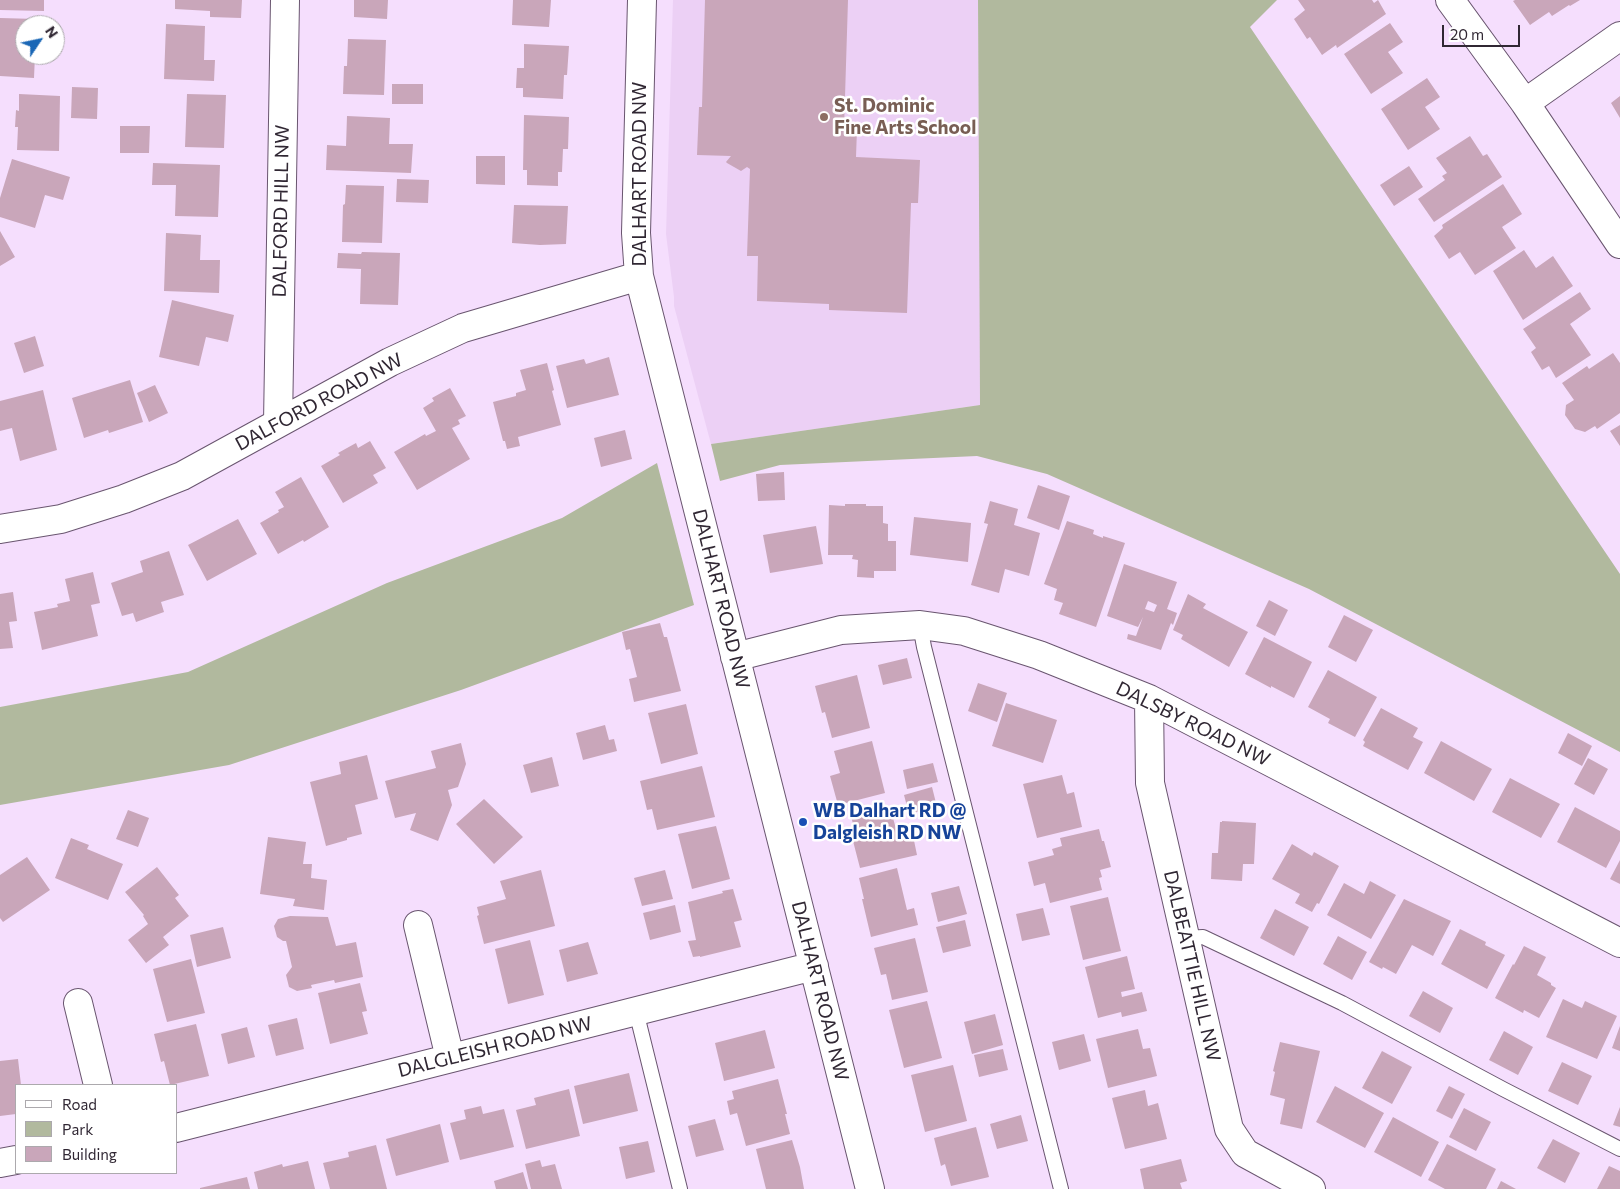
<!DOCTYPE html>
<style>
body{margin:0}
#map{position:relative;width:1620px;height:1189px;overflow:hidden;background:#f5defd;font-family:Commissioner,sans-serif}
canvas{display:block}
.legend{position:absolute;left:15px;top:1084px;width:162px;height:90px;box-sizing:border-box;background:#fff;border:1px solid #aca9ad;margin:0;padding:6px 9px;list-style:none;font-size:15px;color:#302733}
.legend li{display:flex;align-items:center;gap:10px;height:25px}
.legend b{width:25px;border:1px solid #aca9ad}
.north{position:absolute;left:15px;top:15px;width:50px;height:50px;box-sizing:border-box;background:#fff;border:1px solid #aca9ad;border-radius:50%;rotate:56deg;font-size:14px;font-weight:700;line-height:20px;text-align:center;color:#302733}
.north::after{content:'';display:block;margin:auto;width:18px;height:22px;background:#1a67b6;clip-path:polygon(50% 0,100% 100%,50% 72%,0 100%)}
.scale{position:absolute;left:1442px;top:25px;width:78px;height:22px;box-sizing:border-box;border:2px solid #302733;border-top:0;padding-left:6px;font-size:15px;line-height:18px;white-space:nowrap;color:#302733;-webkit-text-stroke:4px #fff;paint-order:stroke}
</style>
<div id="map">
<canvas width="1620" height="1189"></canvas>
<ul class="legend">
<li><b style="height:6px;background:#fff"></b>Road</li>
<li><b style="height:14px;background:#b1b99e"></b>Park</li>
<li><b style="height:14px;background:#c9a6ba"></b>Building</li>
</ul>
<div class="north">N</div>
<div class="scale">20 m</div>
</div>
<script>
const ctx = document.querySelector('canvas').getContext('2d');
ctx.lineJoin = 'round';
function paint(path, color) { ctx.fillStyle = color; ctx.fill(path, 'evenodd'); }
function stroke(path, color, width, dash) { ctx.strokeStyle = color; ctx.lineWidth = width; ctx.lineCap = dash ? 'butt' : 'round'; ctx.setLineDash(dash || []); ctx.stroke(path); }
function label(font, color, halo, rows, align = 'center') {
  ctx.font = font + ' Commissioner,sans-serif'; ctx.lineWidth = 5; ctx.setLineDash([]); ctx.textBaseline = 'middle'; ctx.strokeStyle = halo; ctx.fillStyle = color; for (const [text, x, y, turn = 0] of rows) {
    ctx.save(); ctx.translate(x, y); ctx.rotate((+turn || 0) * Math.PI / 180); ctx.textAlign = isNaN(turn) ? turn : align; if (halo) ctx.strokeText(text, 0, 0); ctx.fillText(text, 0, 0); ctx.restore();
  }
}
paint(new Path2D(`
 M673,0h305l2,405 -269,39 -37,-138v-9l-8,-63z`), '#ecd0f5');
paint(new Path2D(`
 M978,0h299l-27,27 370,547v178l-311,-163 -262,-115 -70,-18 -197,9 -60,16 -9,-37 269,-39z
 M657,463l37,142 -233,85 -232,75 -229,40v-98l188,-35 199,-89 175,-65z`), '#b1b99e');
paint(new Path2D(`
 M0,0h44v11l-44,-1z
 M175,0h67l-1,18 -31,-1v-6l-35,-2z
 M354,0h34l-1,19 -33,-2z
 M513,0h38l-2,27 -37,-2z
 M705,0h143l-4,129h13l-1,28 64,3 -2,43h-7l-4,110 -78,-3v-6l-72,-3 1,-45h-11l3,-87 -3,-2 -6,4 -14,-8 -1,-1 5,-6 -34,-1 2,-48h3z
 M1298,0h74l2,3 4,-3 8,14 -49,34 -1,-3 -14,10 -12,-18 -3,2 -13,-20 11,-9z
 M1515,0h65l-10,6 -1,-1 -17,11 -3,-4 -19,13 -17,-24z
 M0,18l37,1 -1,6h-11v30h10l-1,23 -34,-2z
 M1390,23l13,19 -15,10 15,21 -32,21 -27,-40z
 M166,24l39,2 -1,34h11l-1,21 -50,-2z
 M348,39l38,1 -2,55 -41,-1 1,-28h3z
 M524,44l45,2 -2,29h-3l-1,24 -40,-2v-9h-7l1,-20h7z
 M1427,78l13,19 -15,10 15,22 -32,21 -27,-41z
 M392,84h31v20h-31z
 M72,87l26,1 -1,31 -26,-1z
 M19,94l41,2 -1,55 -42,-1 1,-23h-3l1,-17 3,1z
 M187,94l39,1 -2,53 -39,-1z
 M1620,96v22l-9,-15z
 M524,115l45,2 -1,32h-5l-1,23h-4v14l-31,-1v-15h-4z
 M347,116l43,2 -1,26h24l-2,29 -85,-3 1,-25 19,1z
 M120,126h30l-1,27h-29z
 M1470,136l13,20 4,-2 15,23 -68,45 -16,-23 27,-19 -3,-4 5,-3 -11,-15z
 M476,156h29v29l-29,-1z
 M12,159l58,18 -7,23 -18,-5 -10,33 -35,-11v-19z
 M153,163l67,2 -2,52 -43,-1 1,-31h-24z
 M1409,166l14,21 -29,19 -14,-21z
 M397,179l32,1 -1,23 -32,-1z
 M1503,184l19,30 -20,13 14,21 -41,27 -15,-23 -11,7 -15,-23 9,-8 -1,-3z
 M346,185l38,1 -2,57 -40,-1 1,-37 2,-1z
 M514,205l54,1 -2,38 -26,1 -28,-2z
 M0,231l15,26 -15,9z
 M166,233l35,2 -1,25h20l-1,33 -55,-2z
 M1524,250l12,18 17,-12 20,30 -50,34 -30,-49z
 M362,252l38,1 -2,52 -38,-1 1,-35 -24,-1 1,-15 23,1z
 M1580,292l11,17 -21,15 21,31 -35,23 -7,-12 -7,4 -11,-18 5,-4 -13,-19z
 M172,300l62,15 -6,27 -22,-5 -7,29 -40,-9z
 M35,336l9,30 -20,7 -10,-30z
 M1613,353l7,10v50l-23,16 -2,-3 -10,6 -10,-3 -10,-14 1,-10 8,-5 -12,-17 25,-17 2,3z
 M609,357l10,38 -52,13 -11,-42 28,-7 2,5z
 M547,363l7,27 -2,1 9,34 -43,12 2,9 -13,3 -2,-8h-2l-10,-39 23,-6v-3l10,-3 -6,-20z
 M130,380l13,42 -34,11 -1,-3 -24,8 -12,-40z
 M155,385l13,28 -19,9 -12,-29z
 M450,388l16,28 -8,4 2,4 -8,4 18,31 -53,31 -23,-38 31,-18 1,2 10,-5 -13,-23 11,-7 -2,-3z
 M43,390l14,60 -37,11 -8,-33 -12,3v-30z
 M1620,425v21l-10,-15z
 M625,430l7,29 -31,8 -7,-29z
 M370,441l16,27 -13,7 5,8 -35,20 -22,-37 19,-11 -2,-2 18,-10 2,5z
 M784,472l1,28 -27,1 -2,-27z
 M301,477l28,50 -25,15 -1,-2 -25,14 -18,-31 19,-11 -1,-2 6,-3 -9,-15z
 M1038,485l32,11 -11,34 -32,-12z
 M990,501l28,8 -4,16 26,8 -11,43 -24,-7 -6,24 -28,-8 17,-61 -4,-1z
 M845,504h21v2h17v17l5,1v17h8v30h-22v7l-17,-1 1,-17 -6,-1 1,-4h-25l1,-50 16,1z
 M914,517l57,6 -3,39 -58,-7z
 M238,519l19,35 -50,27 -19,-36z
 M1067,521l27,9 -1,4 10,4v-2l22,7 -29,84 -37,-13 4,-11 -9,-3 3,-11 -13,-5z
 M816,526l7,38 -53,9 -7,-38z
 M169,551l15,44 -23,7 3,10 -28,10 -3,-9 -11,3 -11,-33 32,-11 -3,-11z
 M1124,564l53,18 -10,27 10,4 -4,12 -2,-2 -10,27 -34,-11 1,-5 8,2 7,-19 -5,10 -31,-11zM1148,601l9,4 -3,7 -9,-3z
 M93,572l7,31 -9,2 7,31 -56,14 -8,-38 24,-5 -1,-3 13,-3 -5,-22z
 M13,592l4,29 -8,1 4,26 -13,1v-55z
 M1188,594l18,10 -3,4 45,24 -19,35 -48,-28 2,-4 -10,-5z
 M1269,600l19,10 -13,26 -19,-10z
 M1344,615l29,15 -17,32 -28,-15z
 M660,623l4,14h3l14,54 -47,11 -5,-23 8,-2 -7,-28 -4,1 -4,-18z
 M1264,637l48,25 -18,36 -23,-12v2l-26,-14z
 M907,658l5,20 -29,7 -5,-20z
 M1328,670l49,27 -22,40 -27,-14 2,-4 -22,-12z
 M857,675l13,53 -38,10 -7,-26 -3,1 -7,-27z
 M978,683l29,10 -10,29 -29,-11z
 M1006,703l51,17 -14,43 -51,-17z
 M686,704l12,50 -37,10 -13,-51z
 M1381,708l37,20 -5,9 10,5 -15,28 -45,-24 2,-4 -2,-2z
 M605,725l4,15 5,-1 3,12 -34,9 -7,-27z
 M1568,733l24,13 -10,20 -24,-13z
 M872,741l13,52 -47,12 -8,-29 10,-3 -6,-22z
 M1441,741l51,28 -18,32 -50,-28z
 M461,743l5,21 -8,23 -10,3 4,15 -14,36 -28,-11 6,-17 -21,5 -10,-37 51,-13 -5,-17z
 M367,755l11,44 -23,6 7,29 -15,4v2l-21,6 -16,-64 31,-8 -2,-12z
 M552,757l7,29 -28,7 -8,-28z
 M1588,758l20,11 -14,26 -20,-11z
 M933,763l5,19 -31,7 -4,-19z
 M702,766l13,51 -58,13 -5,-21 -5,1 -7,-29z
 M1062,775l5,19 7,-2 8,35 -45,11 -14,-54z
 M1510,778l50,26 -19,34 -49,-26z
 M932,787l5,20 -28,7 -5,-19z
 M484,799l39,38 -29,27 -38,-40z
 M890,807l6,22 15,-3 6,29 -57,13 -7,-27 4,-1 -6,-24z
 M1575,807l45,24v10l-14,27 -49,-26z
 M128,810l21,8 -11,29 -22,-8z
 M1222,821l34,2 -2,41h-11l-1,17 -31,-2 1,-26h6l2,-31h2z
 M716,826l14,53 -38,10 -14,-55z
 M1099,829l3,12h2l7,26 -11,3 2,7 -3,1 3,12 -52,13 -5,-20 -11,3 -6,-24 26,-7 -2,-6 10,-3 -2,-8z
 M268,837l38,5 -3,22h9l-1,14 16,2 -3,30 -31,-4 2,-7 -35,-5z
 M71,838l18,7 -2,4 36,15 -15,36 -53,-22z
 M1292,844l20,12 2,-4 25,14 -20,38 -2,-1 -5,9 -17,-9 5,-9 -28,-15z
 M27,857l23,33 -47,32 -3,-4v-43z
 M1620,860v24l-10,-5z
 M157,867l22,28 -4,3 14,18 -26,21 6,8 -23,18 -18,-23 20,-16 -5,-8 1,-1 -19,-23z
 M897,868l10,42 7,-2 4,17 -47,12 -9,-38h2l-5,-21z
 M541,870l14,56 -71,18 -7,-28 2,-1 -2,-8 29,-8 -6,-18z
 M665,870l8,29 -31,7 -8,-28z
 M1370,881l26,14 -25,44 -44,-24 17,-32 20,11z
 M959,886l8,28 -29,8 -7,-29z
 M733,889l9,31 -8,2 7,25 -41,10v-1l-7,1 -5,-16 8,-1 -8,-38 35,-9 -1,-2z
 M1108,897l13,54 -38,9 -13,-54z
 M1404,899l47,22 -18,35 -21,-11 -16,29 -13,-7 -1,2 -13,-7z
 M675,905l6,27 -31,8 -7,-27z
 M1043,908l7,27 -28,6 -6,-27z
 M1275,909l34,18 -15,29 -34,-18z
 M290,916l38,1 8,29 20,-4 7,35 -28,6 -1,-3 -23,5 1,3 -15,3 -8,-4 -3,-12 6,-8 -6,-26h-3l-6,-4 -3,-11 4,-7z
 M965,920l6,26 -28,7 -7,-26z
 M223,927l8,31 -34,9 -7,-32z
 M1460,929l26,13 -1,3 20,10 -18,34 -46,-25z
 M1338,936l29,16 -15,28 -29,-16z
 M915,938l13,54 -36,8 -6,-26 -5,1 -7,-27z
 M530,940l14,55 -36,9 -13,-55z
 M588,942l10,32 -31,8 -8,-32z
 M1524,946l22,11 -9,18 14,8v2l5,3 -17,30 -15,-8 -1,3 -28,-15 18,-34 1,1z
 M1127,956l8,33 -14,3 1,5 20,-5 5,19 -25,6 -1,-5 -23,6 -13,-51z
 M191,959l14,54 -38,9 -14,-53z
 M360,983l7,28 -5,1 6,22 -38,10 -12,-51z
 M1423,991l30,17 -13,25 -31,-17z
 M1563,999l19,9 3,-7 32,15 -20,43 -51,-22z
 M927,1001l15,57 -38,10 -15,-58z
 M995,1014l8,31 -31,9 -8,-32z
 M297,1018l7,31 -28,7 -8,-31z
 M196,1024l13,52 -39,9 -6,-24 -3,1 -7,-28z
 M1620,1026v25l-8,-3z
 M247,1027l8,30 -27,7 -7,-30z
 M1138,1029l5,20 7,-1 7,28 -49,12 -12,-49z
 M765,1030l10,38 -51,13 -9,-38z
 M1504,1031l29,16 -15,28 -29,-15z
 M1084,1034l7,27 -32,9 -7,-28z
 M1280,1042l40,9 -18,78 -22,-5 5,-25 -15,-4 5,-23 -2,-1z
 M1003,1049l5,21 -29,7 -5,-22z
 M1382,1051l30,16 -20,37 -30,-16z
 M18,1059l3,26h-5v29l-16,2v-55z
 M1562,1062l30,14 -14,29 -30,-14z
 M953,1065l14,56 -42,11 -14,-57z
 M629,1073l9,38 -55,13 -9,-38z
 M778,1079l9,35h-2l5,20 -44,12 -9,-33 -7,2 -3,-14 7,-2 -2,-8z
 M1335,1086l49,27 -19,35 -49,-26z
 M1449,1086l16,8 -13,25 -16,-8z
 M569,1089l11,47 -54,13 -10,-39 20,-5 -2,-7z
 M1145,1090l3,16 10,-3 9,36 -42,10 -13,-51z
 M481,1106l2,8 21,-5 10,38 -54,13 -10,-37 16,-4 -2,-9z
 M1620,1107v20l-7,-2z
 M1464,1108l27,14 -15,29 -27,-14z
 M1021,1115l7,26 -31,8 -7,-25z
 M1393,1117l46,25 -18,35 -47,-25z
 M715,1119l9,31 -28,7 -8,-31z
 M440,1124l9,38 -53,14 -10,-37z
 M976,1127l13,50 -38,9 -6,-22 -4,2 -7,-28z
 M1553,1139l27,14 -15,30 -28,-15z
 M792,1140l8,27 4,22h-38l-10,-40z
 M648,1141l7,31 -29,7 -7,-32z
 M1447,1144l49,25 -10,20h-41l-17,-9z
 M376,1145l11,44h-57l-7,-26 26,-6 -1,-5z
 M1181,1159l6,22 -7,2 2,6h-38l-4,-20z
 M540,1160l2,7 13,-3 7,25h-31l-6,-25z
 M308,1161l7,28h-57l-4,-17 28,-8 1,3z
 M1609,1166l11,5v18h-23z
 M523,1172l5,17h-32l-2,-8z
 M247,1177l3,12h-50v-1z
 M1501,1181l15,8h-19z`), '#c9a6ba');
const lane = new Path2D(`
 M920,625l4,22 137,542
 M1185,938l18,-1 139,66 161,86 117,60
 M636,1011l44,178`);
const street = new Path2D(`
 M642,0l-6,233 3,43 231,913
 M1450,0l75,103 95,141
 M1525,103l95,-67
 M278,423l7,-423
 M0,529l61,-10 63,-20 58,-23 208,-114 73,-34 176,-52
 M735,657l106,-27 79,-5 44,6 75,24 110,44 471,244
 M1149,699l1,84 79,346 16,24 66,36
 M418,925l32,133
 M78,1003l20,82
 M176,1128l638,-162
 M0,1163l16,-3`);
stroke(lane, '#69556f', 16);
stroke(street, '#69556f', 30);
stroke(lane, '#fff', 14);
stroke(street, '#fff', 28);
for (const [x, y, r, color] of [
 [824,117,5,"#8d6e63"],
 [803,822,5,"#1a4fb4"]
]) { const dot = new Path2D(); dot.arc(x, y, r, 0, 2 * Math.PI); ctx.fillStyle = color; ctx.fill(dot); stroke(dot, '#fff', 2); }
label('bold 19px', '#785e54', '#fff', [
 ["St. Dominic",834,106],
 ["Fine Arts School",834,128]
], 'left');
label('19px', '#302733', '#fff', [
 ["DALHART ROAD NW",640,174,-90],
 ["DALFORD HILL NW",281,211,-89],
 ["DALFORD ROAD NW",319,402,-28],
 ["DALHART ROAD NW",721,599,76],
 ["DALSBY ROAD NW",1193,724,26],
 ["DALBEATTIE HILL NW",1192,966,77],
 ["DALHART ROAD NW",820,991,76],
 ["DALGLEISH ROAD NW",495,1047,-14]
]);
label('bold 19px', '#164399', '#fff', [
 ["WB Dalhart RD @",813,811],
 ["Dalgleish RD NW",813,833]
], 'left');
</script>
